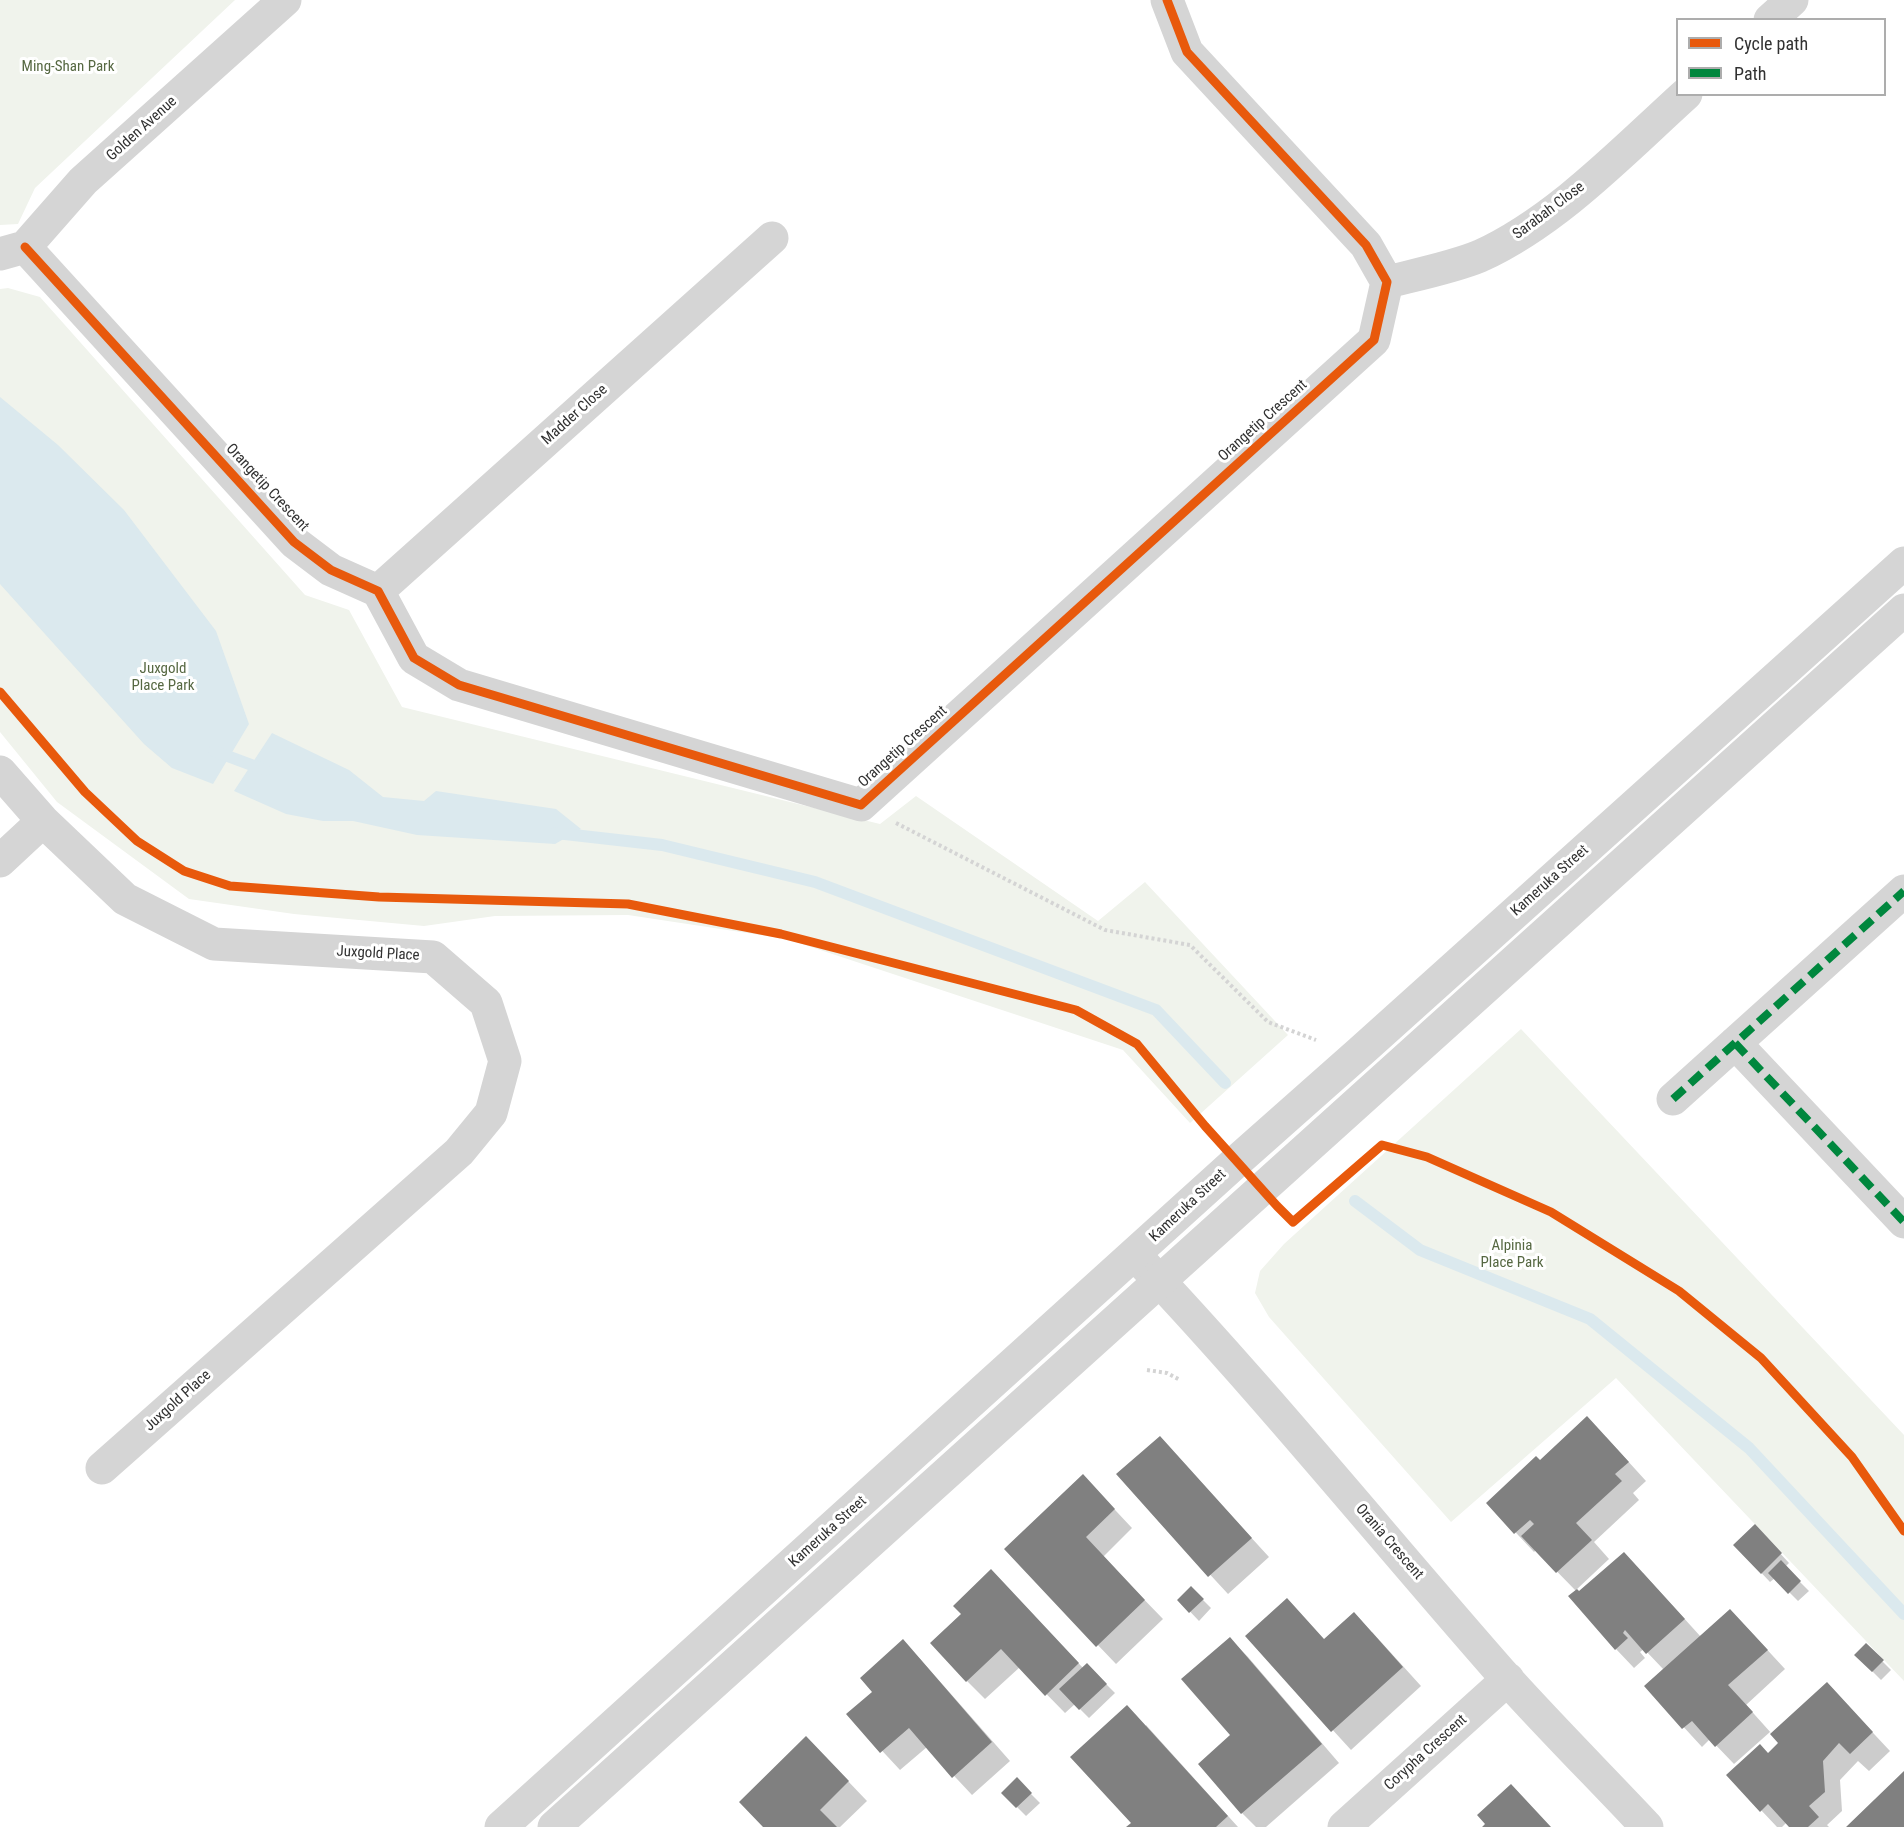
<!DOCTYPE html>
<style>
body{margin:0}
#map{position:relative;width:1904px;height:1827px;overflow:hidden;background:#fff;font-family:"Roboto Condensed",sans-serif}
canvas{display:block}
.legend{position:absolute;left:1676px;top:18px;width:210px;height:78px;box-sizing:border-box;background:#fff;border:2px solid #adadad;margin:0;padding:8px 10px;list-style:none;font-size:18px;color:#313131}
.legend li{display:flex;align-items:center;gap:12px;height:30px}
.legend b{width:30px;border:2px solid #adadad}
</style>
<div id="map">
<canvas width="1904" height="1827"></canvas>
<ul class="legend">
<li><b style="height:8px;background:#e8590c"></b>Cycle path</li>
<li><b style="height:8px;background:#00873e"></b>Path</li>
</ul>
</div>
<script>
const ctx = document.querySelector('canvas').getContext('2d');
ctx.lineJoin = 'round';
function paint(path, color) { ctx.fillStyle = color; ctx.fill(path, 'evenodd'); }
function stroke(path, color, width, dash) { ctx.strokeStyle = color; ctx.lineWidth = width; ctx.lineCap = dash ? 'butt' : 'round'; ctx.setLineDash(dash || []); ctx.stroke(path); }
function label(font, color, halo, rows, align = 'center') {
  ctx.font = font + ' "Roboto Condensed",sans-serif'; ctx.lineWidth = 6; ctx.setLineDash([]); ctx.textBaseline = 'middle'; ctx.strokeStyle = halo; ctx.fillStyle = color; for (const [text, x, y, turn = 0] of rows) {
    ctx.save(); ctx.translate(x, y); ctx.rotate((+turn || 0) * Math.PI / 180); ctx.textAlign = isNaN(turn) ? turn : align; if (halo) ctx.strokeText(text, 0, 0); ctx.fillText(text, 0, 0); ctx.restore();
  }
}
paint(new Path2D(`
 M0,0h235l-200,188 -17,36 -18,1z
 M8,288l32,9 265,298 44,15 53,97 478,117 36,-28 182,125 47,-39 143,153 -98,88 -67,-73 -336,-111 -159,-24 -133,1 -71,10 -130,-12 -105,-15 -132,-97 -57,-70v-443z
 M1521,1029l383,406v246l-288,-303 -165,144 -182,-205 -14,-24 5,-22 24,-27z`), '#f0f3ec');
paint(new Path2D(`
 M0,397l58,48 66,65 92,121 33,93 -36,60 -41,-16 -28,-24 -144,-160z
 M272,733l77,37 34,27 41,4 12,-10 120,18 25,20 -26,15 -138,-9 -64,-14h-30l-37,-7 -52,-23z`), '#dbe9ee');
paint(new Path2D(`
 M1606,1437l40,44 -13,12 6,7 -45,42 15,17 -33,31 3,3 64,-20 58,64 47,-8 37,40 -39,36 26,29 73,-31 45,48 -21,20 -11,-10 -18,19 2,31 -15,14 2,2h-38l-4,-5 -5,5h-5l-49,-52 41,-20 12,-11 -11,-12 -36,32 -24,-25 -8,8 -56,-61 18,-16 -20,-21 -4,3 5,6 -11,10 -18,-19 -40,-58 -40,-41 -2,2 -46,-49 52,-41z
 M1160,1438l109,119 -41,37 -110,-119z
 M1101,1495l31,33 -29,29 60,62 -47,45 -110,-115z
 M1755,1526l34,37 -4,4 24,24 -11,10 -23,-23 -5,4 -35,-37z
 M1191,1588l20,20 -12,13 -20,-21z
 M1009,1590l74,78 4,-3 28,28 -26,25 -14,-14 -10,9 -45,-46 -35,32 -18,-18z
 M1372,1632l49,54 -70,64 -104,-114 78,4z
 M1230,1639l18,18 91,106 -73,64h-10l-14,-14 -10,-78z
 M903,1641l18,19 89,101 -38,34 -45,-48 -27,23 -52,-56 26,-22z
 M1866,1645l25,25 -10,10 -25,-25z
 M1146,1725l92,102h-110l5,-4z
 M825,1757l42,44 -27,26h-74z
 M1017,1780l23,23 -14,13 -23,-23z`), '#0003');
stroke(new Path2D(`
 M214,751l51,19
 M556,833l106,12 153,37 341,128 69,73
 M1355,1201l65,49 170,69 159,129 155,166`), '#dbe9ee', 12);
paint(new Path2D(`
 M1587,1416l42,46 -14,12 7,7 -46,42 16,17 -36,33 -35,-37 13,-12 -4,-4 -16,14 -28,-31 50,-47 4,4z
 M1160,1436l92,102 -44,39 -92,-103z
 M1083,1474l32,35 -29,28 59,63 -49,47 -92,-98z
 M1755,1524l27,29 -21,21 -28,-29z
 M1624,1552l61,67 -39,35 -21,-24 -2,3 5,5 -13,12 -47,-54 9,-7 2,2z
 M1781,1560l20,21 -13,13 -20,-21z
 M991,1569l88,94 -34,33 -44,-47 -35,33 -36,-39 31,-29 -8,-8z
 M1191,1586l13,13 -15,14 -12,-13z
 M1287,1598l37,41 30,-27 49,55 -72,65 -86,-96z
 M1730,1609l38,41 -40,35 25,27 -38,35 -23,-26 -10,8 -38,-43z
 M1230,1637l92,107 -81,70 -43,-50 32,-29 -49,-56z
 M903,1639l89,103 -40,36 -43,-50 -29,25 -34,-39 26,-22 -12,-14z
 M1866,1643l18,17 -12,12 -18,-17z
 M1087,1663l20,21 -28,26 -20,-21z
 M1827,1682l46,50 -23,22 -11,-11 -16,18 2,31 -16,14 10,11 -11,10h-19l-21,-23 -8,8 -34,-37 34,-31 8,9 10,-10 -8,-9z
 M1127,1705l101,111 -12,11h-90l5,-4 -61,-66z
 M806,1736l43,45 -29,29 17,17h-74l-24,-25z
 M1904,1771v56h-58z
 M1017,1777l15,16 -16,15 -15,-15z
 M1511,1784l40,43h-69l3,-3 -8,-9z`), '#808080');
stroke(new Path2D(`
 M896,823l209,107 85,15 78,77 48,18
 M1147,1370l20,3 13,7`), '#d4d4d4', 4, [3, 3]);
stroke(new Path2D(`
 M1770,20l22,-20
 M25,247l269,295 37,28 47,21 36,67 45,27 402,120 513,-465 13,-58 -21,-37 -179,-193 -20,-52
 M0,254l25,-7 58,-66 202,-181
 M1387,282c28,-7 67,-15 93,-26 77,-35 144,-106 206,-162
 M378,591l394,-353
 M0,772l43,49 82,78 89,45 219,13 53,46 19,58 -14,52 -32,39 -357,316
 M0,861l43,-40
 M1735,1043l169,179
 M1673,1099l231,-208
 M1135,1255c129,136 247,282 371,423 46,51 94,99 141,149
 M1344,1827l164,-148`), '#d5d5d5', 33);
stroke(new Path2D(`
 M501,1827l736,-666 123,-109 544,-489
 M554,1827l1350,-1217`), '#d5d5d5', 33);
stroke(new Path2D(`
 M1735,1043l169,179
 M1673,1099l231,-208`), '#00873e', 8, [15, 8]);
stroke(new Path2D(`
 M25,247l269,295 37,28 47,21 36,67 45,27 402,120 513,-465 13,-58 -21,-37 -179,-193 -20,-52
 M0,692l85,100 52,49 47,30 46,15 149,11 249,7 153,30 295,76 61,34 68,82 72,80 16,16 89,-77 45,12 124,55 128,79 82,67 91,99 52,74`), '#e8590c', 9);
label('15px', '#566842', '#fff', [
 ["Ming-Shan Park",68,67],
 ["Juxgold",163,669],
 ["Place Park",163,686],
 ["Alpinia",1512,1246],
 ["Place Park",1512,1263]
]);
label('15px', '#313131', '#fff', [
 ["Golden Avenue",142,129,-42],
 ["Sarabah Close",1549,211,-37],
 ["Madder Close",575,415,-42],
 ["Orangetip Crescent",1263,421,-42],
 ["Orangetip Crescent",267,488,47],
 ["Orangetip Crescent",903,747,-42],
 ["Kameruka Street",1550,881,-42],
 ["Juxgold Place",378,954,3],
 ["Kameruka Street",1188,1206,-43],
 ["Juxgold Place",178,1401,-42],
 ["Kameruka Street",828,1532,-42],
 ["Orania Crescent",1389,1542,49],
 ["Corypha Crescent",1426,1753,-42]
]);
</script>
